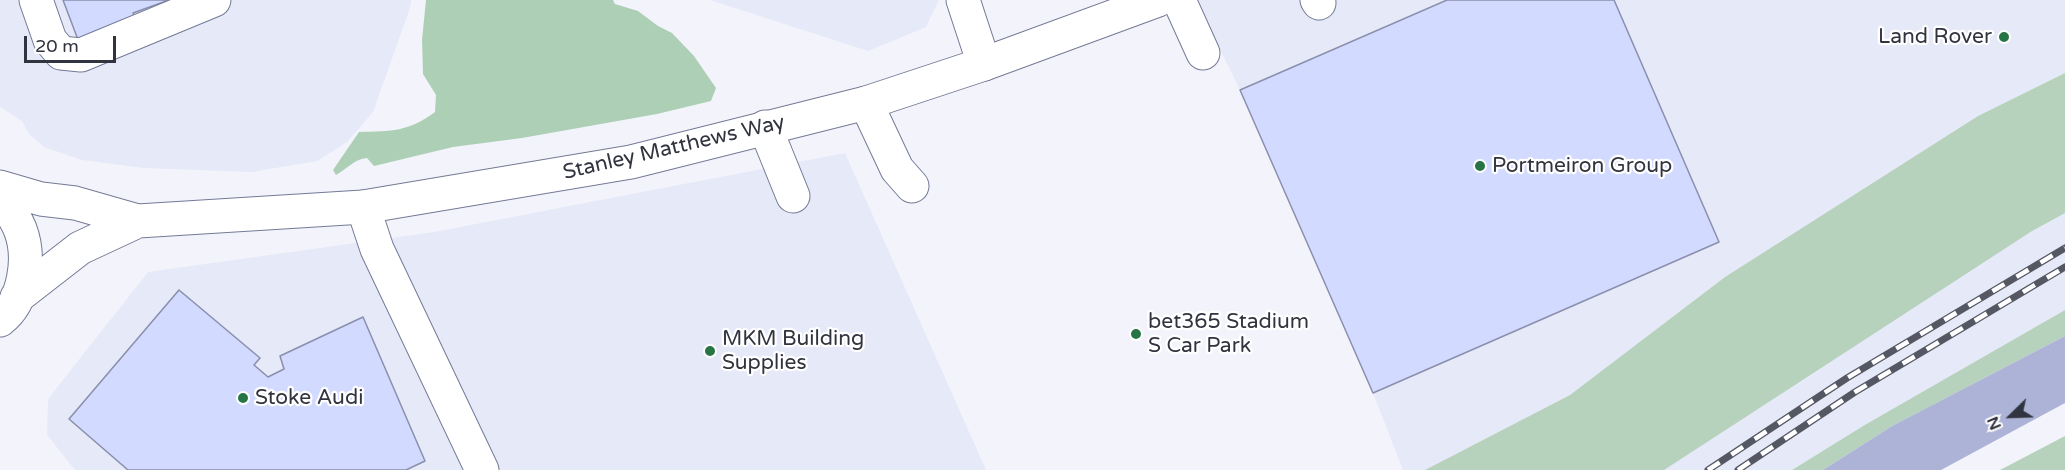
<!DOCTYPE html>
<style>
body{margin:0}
#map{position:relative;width:2065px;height:470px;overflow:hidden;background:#f3f4fb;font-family:"Varela Round",sans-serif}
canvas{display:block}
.north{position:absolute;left:1981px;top:386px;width:60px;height:60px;-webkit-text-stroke:4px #fff;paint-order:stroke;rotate:247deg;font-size:16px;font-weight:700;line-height:24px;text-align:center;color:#31333f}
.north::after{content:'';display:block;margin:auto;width:21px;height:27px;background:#31333f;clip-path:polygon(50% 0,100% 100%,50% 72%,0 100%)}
.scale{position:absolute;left:24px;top:36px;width:92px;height:27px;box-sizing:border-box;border:3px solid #31333f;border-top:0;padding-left:8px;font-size:18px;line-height:21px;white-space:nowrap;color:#31333f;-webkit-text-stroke:4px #fff;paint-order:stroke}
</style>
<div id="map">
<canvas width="2065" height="470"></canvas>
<div class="north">N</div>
<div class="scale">20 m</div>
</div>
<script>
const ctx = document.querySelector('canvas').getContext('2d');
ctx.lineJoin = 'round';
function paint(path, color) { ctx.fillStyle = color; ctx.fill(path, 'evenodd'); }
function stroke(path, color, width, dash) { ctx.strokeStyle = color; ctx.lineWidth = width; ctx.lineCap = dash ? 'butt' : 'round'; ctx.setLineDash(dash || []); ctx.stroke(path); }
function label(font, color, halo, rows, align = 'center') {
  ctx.font = font + ' "Varela Round",sans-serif'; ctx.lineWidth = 4.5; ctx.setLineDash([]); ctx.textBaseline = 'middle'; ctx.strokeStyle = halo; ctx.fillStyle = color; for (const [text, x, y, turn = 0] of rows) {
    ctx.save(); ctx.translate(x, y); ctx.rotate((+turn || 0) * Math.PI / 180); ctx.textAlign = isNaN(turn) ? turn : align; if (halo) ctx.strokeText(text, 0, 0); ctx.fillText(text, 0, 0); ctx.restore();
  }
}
paint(new Path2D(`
 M0,0h411l-1,8 -37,104 -26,30 -30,19 -65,11 -108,-4 -62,-8 -38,-13 -15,-13 -7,-13 -22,-14z
 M710,0h229l-13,27 -58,24z
 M1196,0h869v73l-87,43 -253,161 -155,118 -145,75h-22l-30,-77 -133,-303z
 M845,153l141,317h-911l-28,-35 1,-36 100,-127 286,-40z
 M2065,163v147l-202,116 -71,44h-187z`), '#e5e9f8');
paint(new Path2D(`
 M2065,73v140l-33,18 -368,239h-239l145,-75 155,-118 253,-161z
 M2065,310v26l-173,90 -69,44h-31l71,-44z
 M2065,436v34h-65z`), '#b6d1bc');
paint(new Path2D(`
 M426,0h187l2,4 23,7 20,15 14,7 22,23 22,32 -5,13 -54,13 -135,24 -69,9 -79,19 -7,-8c-13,1 -20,11 -31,17l-3,-5 26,-38c33,-1 49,0 76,-20l1,-17 -13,-21 -1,-34z`), '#adcfb5');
paint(new Path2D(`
 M2065,336v67l-124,67h-118l69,-44z`), '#acb3d6');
const building = new Path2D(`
 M63,0h106l-36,13 4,11 -57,21z
 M1447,0h167l105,242 -346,151 -133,-303z
 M179,290l81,68 -6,7 14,12 16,-8 -4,-13 83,-39 62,144 -19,9h-278l-59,-51z`);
paint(building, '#d3daff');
stroke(building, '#898fac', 1.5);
const minor = new Path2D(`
 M36,0l14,40 11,13 20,2 133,-55
 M963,0l21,64
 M1179,0l24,53
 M1317,0l2,3
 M866,103l31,66 15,17
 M765,127l28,69
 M363,207l14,42 105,221`);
const major = new Path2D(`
 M0,187l41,12 34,4 63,18 225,-14 268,-45 235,-59 118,-39 174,-64
 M0,197c8,10 15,20 20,32 11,28 5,72 -20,91
 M17,297l63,-49 58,-27`);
stroke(minor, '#747a96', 35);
stroke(major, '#747a96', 35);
stroke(minor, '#fff', 33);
stroke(major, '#fff', 33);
const rail = new Path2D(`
 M1708,470l139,-92 218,-130
 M1738,470l117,-78 210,-125`);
stroke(rail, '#555762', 7);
stroke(rail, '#fff', 4.5, [14]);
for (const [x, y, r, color] of [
 [2004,37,6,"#277544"],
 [1480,166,6,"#277544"],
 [1136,334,6,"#277544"],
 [710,351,6,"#277544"],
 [243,398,6,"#277544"]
]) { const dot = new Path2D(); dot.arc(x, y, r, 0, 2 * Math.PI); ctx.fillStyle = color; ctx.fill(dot); stroke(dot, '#fff', 2); }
label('21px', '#31333f', '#fff', [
 ["Land Rover",1992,37,"right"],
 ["Portmeiron Group",1492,166],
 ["bet365 Stadium",1148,322],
 ["S Car Park",1148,346],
 ["MKM Building",722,339],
 ["Supplies",722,363],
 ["Stoke Audi",255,398]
], 'left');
label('21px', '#31333f', '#fff', [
 ["Stanley Matthews Way",674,148,-13]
]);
</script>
